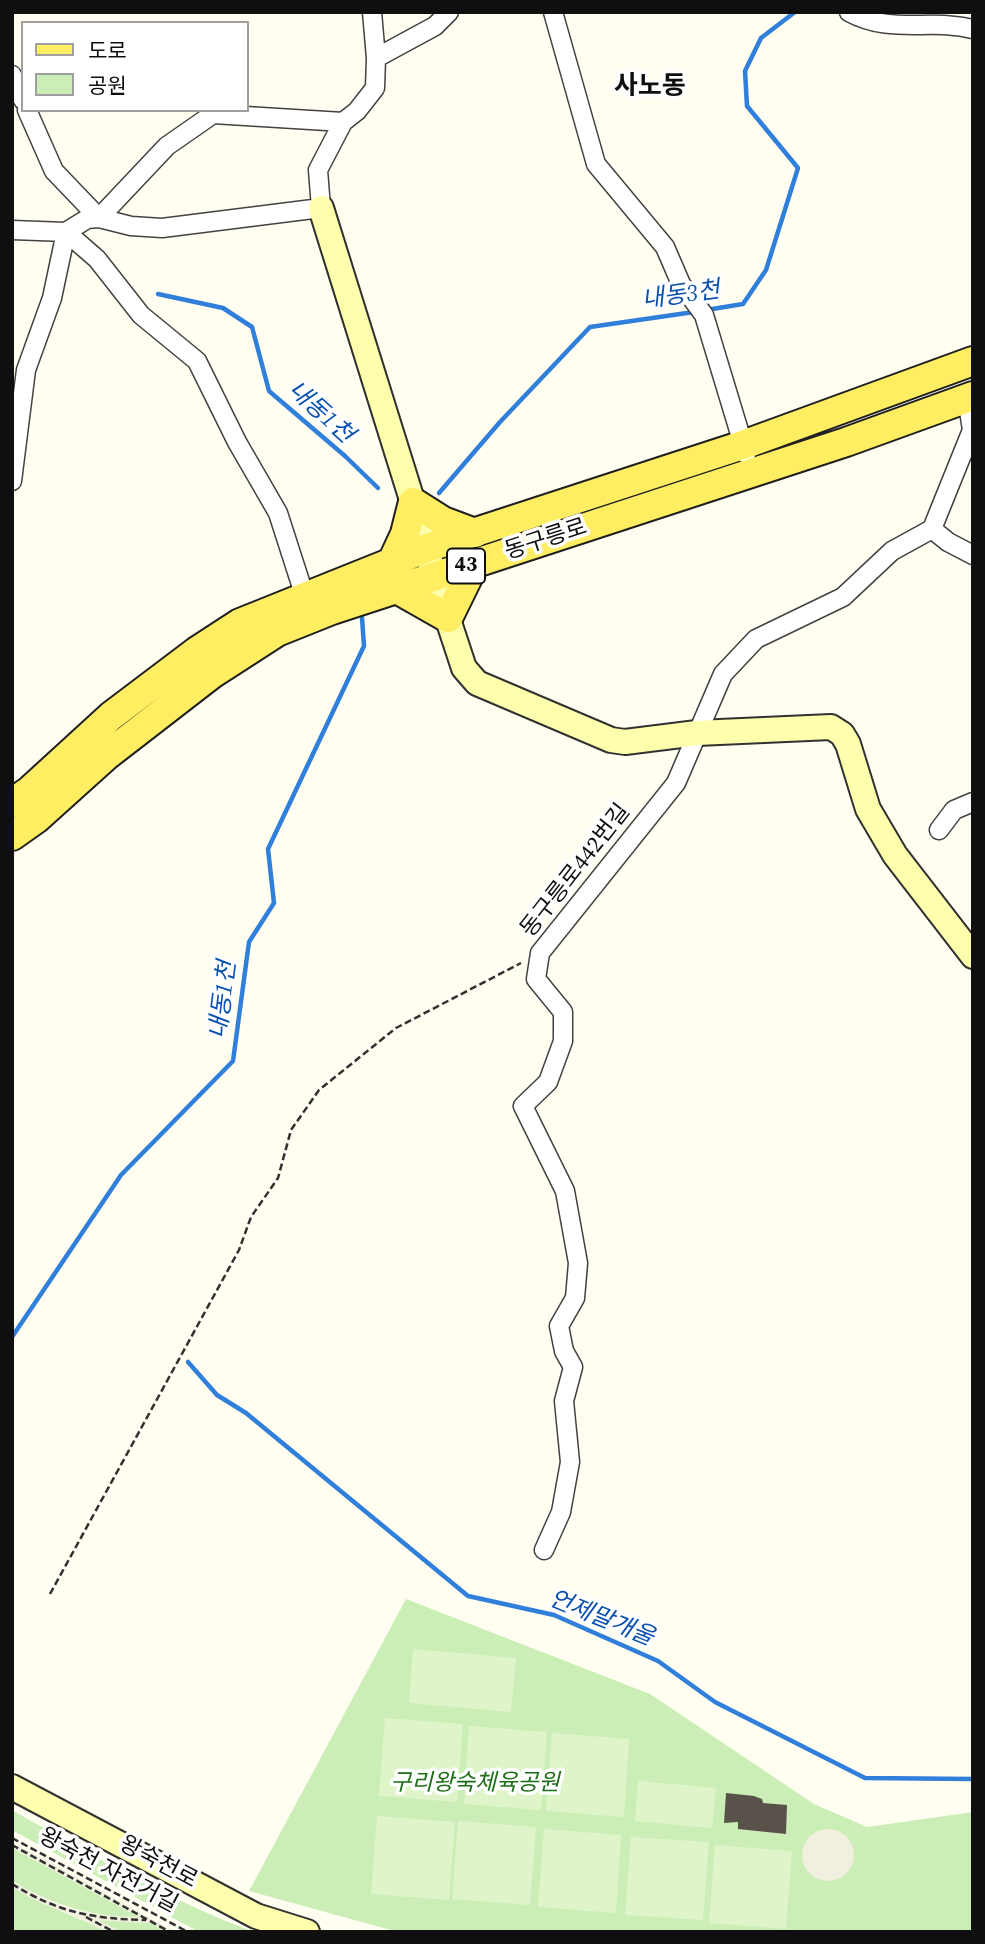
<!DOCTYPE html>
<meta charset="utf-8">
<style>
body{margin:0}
#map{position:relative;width:985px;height:1944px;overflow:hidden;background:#fffef1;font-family:"Source Serif 4","Noto Sans KR",serif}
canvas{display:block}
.frame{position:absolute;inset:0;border:14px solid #0f0f0f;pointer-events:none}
.legend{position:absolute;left:21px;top:21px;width:228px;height:91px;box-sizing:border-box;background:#fff;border:2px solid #9f9f9f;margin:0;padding:9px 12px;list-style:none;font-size:21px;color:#0f0f0f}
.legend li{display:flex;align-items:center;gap:14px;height:35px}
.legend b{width:35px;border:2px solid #9f9f9f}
</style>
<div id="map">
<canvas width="985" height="1944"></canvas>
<div class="frame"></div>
<ul class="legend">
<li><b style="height:9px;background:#ffee61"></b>도로</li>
<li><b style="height:19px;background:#cbeeb6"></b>공원</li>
</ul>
</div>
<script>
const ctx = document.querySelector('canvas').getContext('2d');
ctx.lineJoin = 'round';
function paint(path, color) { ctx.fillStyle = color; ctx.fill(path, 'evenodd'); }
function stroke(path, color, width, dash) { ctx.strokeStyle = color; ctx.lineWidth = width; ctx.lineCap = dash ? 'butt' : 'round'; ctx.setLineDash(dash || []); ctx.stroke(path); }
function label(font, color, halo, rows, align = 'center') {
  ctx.font = font + ' "Source Serif 4","Noto Sans KR",serif'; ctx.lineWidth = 7; ctx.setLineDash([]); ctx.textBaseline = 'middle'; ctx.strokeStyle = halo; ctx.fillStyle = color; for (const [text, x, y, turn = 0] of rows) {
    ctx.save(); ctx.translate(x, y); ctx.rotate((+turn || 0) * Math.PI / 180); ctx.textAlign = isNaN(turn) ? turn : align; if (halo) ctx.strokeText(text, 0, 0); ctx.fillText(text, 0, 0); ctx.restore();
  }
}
paint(new Path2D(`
 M406,1599l244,95 164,110 53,23 106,-15v120h-575l-149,-41z
 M12,1810c79,45 157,90 242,122h-55l-187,-102z
 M12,1848l118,64 12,6c-50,-1 -87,-12 -130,-37z
 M12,1887l30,16 67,29h-97z
 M96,1920l55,3 15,9h-45z`), '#cbeeb6');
paint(new Path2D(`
 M413,1649l103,9 -5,54 -102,-9z
 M385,1718l78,6 -6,78 -78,-6z
 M469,1726l78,6 -6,78 -77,-6z
 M552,1733l77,6 -5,78 -78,-6z
 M638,1781l78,7 -4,40 -77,-7z
 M377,1816l78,6 -6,78 -78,-6z
 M458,1821l78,6 -6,78 -78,-6z
 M544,1829l77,6 -5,78 -78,-6z
 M631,1837l78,5 -6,78 -78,-5z
 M715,1845l77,6 -6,78 -77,-6z`), '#dff5c9');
paint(new Path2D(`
 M802 1855a26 26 0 1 1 52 0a26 26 0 1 1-52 0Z
 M12,1843l29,14 134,75h-9l-15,-9 -53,-3 23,12h-12l-82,-36 -15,-9v-6l34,19 24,9 39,7 31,1 -128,-69z`), '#f1efde');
stroke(new Path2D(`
 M158,294l65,14 29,19 17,64 76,65 33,32
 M706,310l37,-6 23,-34 32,-102 -51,-62 -2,-35 16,-33 34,-26
 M439,493l61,-71 90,-95 104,-15
 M12,1337l109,-162 112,-114 16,-119 25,-39 -6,-54 96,-203 -2,-28
 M188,1362l29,33 29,18 222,183 86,19 104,46 57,41 150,76 108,1`), '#2f7fdb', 4.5);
paint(new Path2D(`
 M726,1793l28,3 8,3 1,4 24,2 -1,29 -48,-5v-7l-14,1z`), '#59524a');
const street = new Path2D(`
 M553,12l43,152 69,83 16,37 23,31 42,139
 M849,12c42,23 81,6 124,17
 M376,58l59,-32 14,-14
 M12,75l11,25
 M27,110l27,61 45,47 32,8 31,2 159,-20 -3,-38 25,-48 14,-11 18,-23 1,-30 -4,-46
 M12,230l54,2 31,27 44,56 56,46 40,81 41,71 27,84
 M12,481l14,-111 26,-72 14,-66 21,-13 12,-1 68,-72 46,-32 130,8
 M932,529l16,13 25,13
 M939,830l15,-20 19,-8
 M544,1550l17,-38 9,-50 -6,-61 9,-34 -9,-16 -5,-25 16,-28 3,-35 -13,-72 -42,-85 25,-24 15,-41v-29l-27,-33 4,-26 136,-170 47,-109 33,-35 87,-42 49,-46 40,-22 40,-99 -5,-32`);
const secondary = new Path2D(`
 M321,208l106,340 7,29 30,91 13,15 134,57 14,2 72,-9 134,-6 11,7 6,10 20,65 27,46 78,101
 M12,1787l244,129 51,16`);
const primary = new Path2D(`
 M392,562l13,-28 8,-32 30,19 32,12
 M397,589l51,29 27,-55
 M12,803l17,-12 82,-75 86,-65 43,-28 187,-75 316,-103 230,-84
 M12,836l24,-17 70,-63 106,-82 65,-42 55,-22 514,-168 127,-46`);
stroke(street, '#424242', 21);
stroke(secondary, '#313131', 28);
stroke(primary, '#202020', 32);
stroke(new Path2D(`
 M50,1594l189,-344 12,-33 27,-39 13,-48 28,-40 77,-62 125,-65
 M12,1838l176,94
 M12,1845l158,87
 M12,1884c46,28 80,35 134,36
 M86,1917l28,15`), '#313131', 2.5, [7, 3.5]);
stroke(street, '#fff', 18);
stroke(secondary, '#fdffac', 24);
stroke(primary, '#ffee61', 28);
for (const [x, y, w] of [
 [466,566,38]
]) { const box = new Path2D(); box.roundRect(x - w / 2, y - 17.5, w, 35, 5); ctx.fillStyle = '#fff'; ctx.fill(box); stroke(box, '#0f0f0f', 2); }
label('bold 21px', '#0f0f0f', null, [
 ["43",466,566]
]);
label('23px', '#0f0f0f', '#fff', [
 ["동구릉로",546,540,-18],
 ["동구릉로442번길",576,871,-52],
 ["왕숙천로",158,1863,28],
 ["왕숙천 자전거길",108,1871,28]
]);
label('italic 23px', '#1e6f17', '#fff', [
 ["구리왕숙체육공원",475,1784]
]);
label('italic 24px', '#0a50af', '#fff', [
 ["내동3천",681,296,-8],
 ["내동1천",320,413,42],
 ["내동1천",224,1000,-83],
 ["언제말개울",601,1619,22]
]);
label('bold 26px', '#0f0f0f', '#fff', [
 ["사노동",650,87]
]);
</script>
